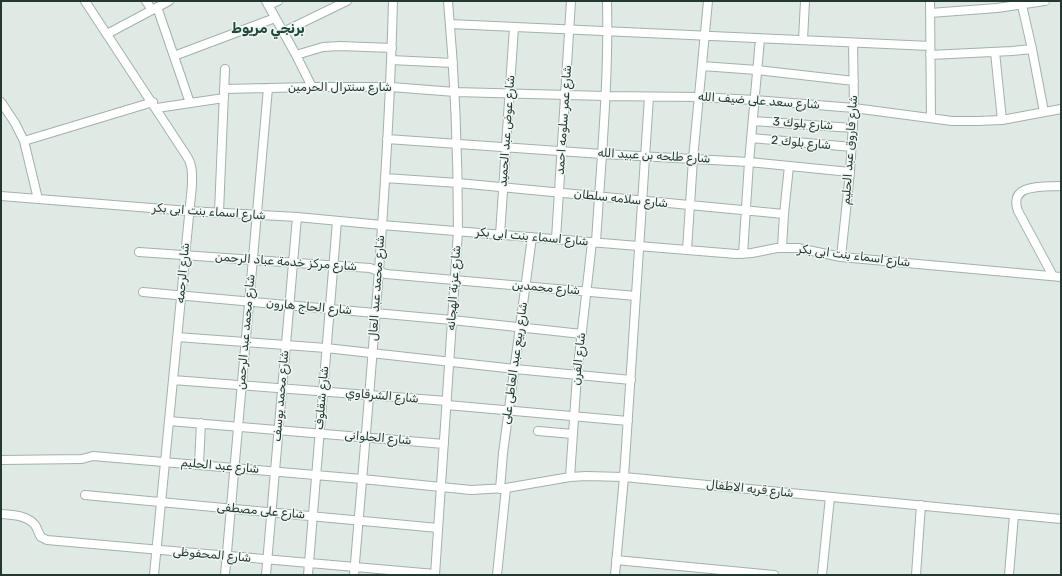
<!DOCTYPE html>
<meta charset="utf-8">
<style>
body{margin:0}
#map{position:relative;width:1062px;height:576px;overflow:hidden;background:#e0eae4;font-family:Rubik,sans-serif}
canvas{display:block}
.frame{position:absolute;inset:0;border:2px solid #223831;pointer-events:none}
</style>
<div id="map">
<canvas width="1062" height="576"></canvas>
<div class="frame"></div>
</div>
<script>
const ctx = document.querySelector('canvas').getContext('2d');
ctx.lineJoin = 'round';
function stroke(path, color, width, dash) { ctx.strokeStyle = color; ctx.lineWidth = width; ctx.lineCap = dash ? 'butt' : 'round'; ctx.setLineDash(dash || []); ctx.stroke(path); }
function label(font, color, halo, rows, align = 'center') {
  ctx.font = font + ' Rubik,Cairo,sans-serif'; ctx.lineWidth = 3; ctx.setLineDash([]); ctx.textBaseline = 'middle'; ctx.strokeStyle = halo; ctx.fillStyle = color; for (const [text, x, y, turn = 0] of rows) {
    ctx.save(); ctx.translate(x, y); ctx.rotate((+turn || 0) * Math.PI / 180); ctx.textAlign = isNaN(turn) ? turn : align; if (halo) ctx.strokeText(text, 0, 0); ctx.fillText(text, 0, 0); ctx.restore();
  }
}
const minor = new Path2D(`
 M85,1l101,154c7,10 6,18 6,30l-38,390
 M146,1l6,9
 M266,1l30,54 16,32
 M930,1l1,117
 M1021,1l11,48 12,63
 M268,5l10,-4
 M157,7l33,96
 M930,13l67,-5 48,-7
 M450,24l480,22
 M283,32l64,-31
 M107,34l62,-33
 M803,40l2,-39
 M995,52l7,68
 M296,55l27,-8 17,-1 52,2
 M930,55l82,-4 20,-2
 M174,56l101,-38
 M391,60l62,3
 M702,66l55,4 97,11
 M224,89l88,-2h79l64,5 150,4 94,1 56,3 99,8 98,13h25l25,-1 59,-11
 M1,102l14,21 9,18 14,58
 M157,108l67,-10
 M753,121l100,7
 M751,138l101,9
 M387,139l215,15 147,8 101,10
 M24,141l129,-39
 M385,178l73,5 326,31
 M1,196l188,15 108,6 85,8 354,29 16,-1 25,-5h21l43,9 220,20
 M219,212l6,-143
 M500,235l14,-208
 M556,239l15,-238
 M596,242c5,-80 13,-161 11,-241
 M782,248l2,-34 5,-48
 M687,250l6,-91 15,-158
 M139,252l231,16 16,6 250,22
 M743,254l6,-92 11,-123
 M841,257l9,-85 4,-64 -1,-65
 M1053,276l-35,-65c-10,-28 26,-24 43,-25
 M143,292l309,28 130,14
 M177,337l149,11 189,21 116,11
 M173,380l274,21
 M447,405l181,16
 M169,421l275,23
 M538,431l35,3
 M1,460l81,-1 11,-3 269,23 109,11 35,-2 64,-11 16,-1 38,1 437,42
 M199,464l2,-41
 M570,477l7,-102 15,-133
 M500,489l3,-36 29,-216
 M85,495l353,33
 M1,514c12,1 26,1 34,11 3,4 3,8 6,12l6,3 388,34
 M616,560l158,15
 M225,575l43,-487
 M266,575l31,-358
 M308,575l29,-354
 M354,575c16,-191 34,-382 39,-574
 M435,575l23,-344c0,-77 -3,-153 -10,-230
 M497,575l9,-87
 M615,575l9,-98 25,-380
 M822,575l8,-78
 M916,575l5,-70
 M1009,575l5,-60`);
stroke(minor, '#a3b1ab', 10);
stroke(minor, '#fff', 8);
label('12px', '#223831', '#f0f6f3', [
 ["شارع سنترال الحرمين",340,88],
 ["شارع سعد على ضيف الله",759,101,4],
 ["شارع عمر سلومه احمد",564,120,-86],
 ["شارع بلوك 3",803,124,4],
 ["شارع عوض عبد الحميد",507,131,-86],
 ["شارع بلوك 2",801,143,5],
 ["شارع فاروق عبد الحليم",850,150,-86],
 ["شارع طلحه بن عبيد الله",654,156,3],
 ["شارع سلامه سلطان",621,199,6],
 ["شارع اسماء بنت ابى بكر",209,212,4],
 ["شارع اسماء بنت ابى بكر",532,237,5],
 ["شارع اسماء بنت ابى بكر",854,256,7],
 ["شارع مركز خدمة عباد الرحمن",286,262,4],
 ["شارع الرحمه",183,273,-85],
 ["شارع محمد عبد العال",377,288,-86],
 ["شارع عزبة الهجانه",454,288,-86],
 ["شارع محمدين",546,288,5],
 ["شارع الحاج هارون",309,307,5],
 ["شارع محمد عبد الرحمن",246,332,-85],
 ["شارع الفرن",579,359,-84],
 ["شارع ربيع عبد العاطى على",515,363,-82],
 ["شارع محمد يوسف",281,396,-85],
 ["شارع الشرقاوي",382,396,5],
 ["شارع شقلوف",322,398,-85],
 ["شارع الحلوانى",378,438,5],
 ["شارع عبد الحليم",220,466,5],
 ["شارع قريه الاطفال",750,489,6],
 ["شارع على مصطفى",261,511,5],
 ["شارع المحفوظى",212,555,5]
]);
label('bold 14px', '#20493c', '#f0f6f3', [
 ["برنجي مريوط",268,29]
]);
</script>
